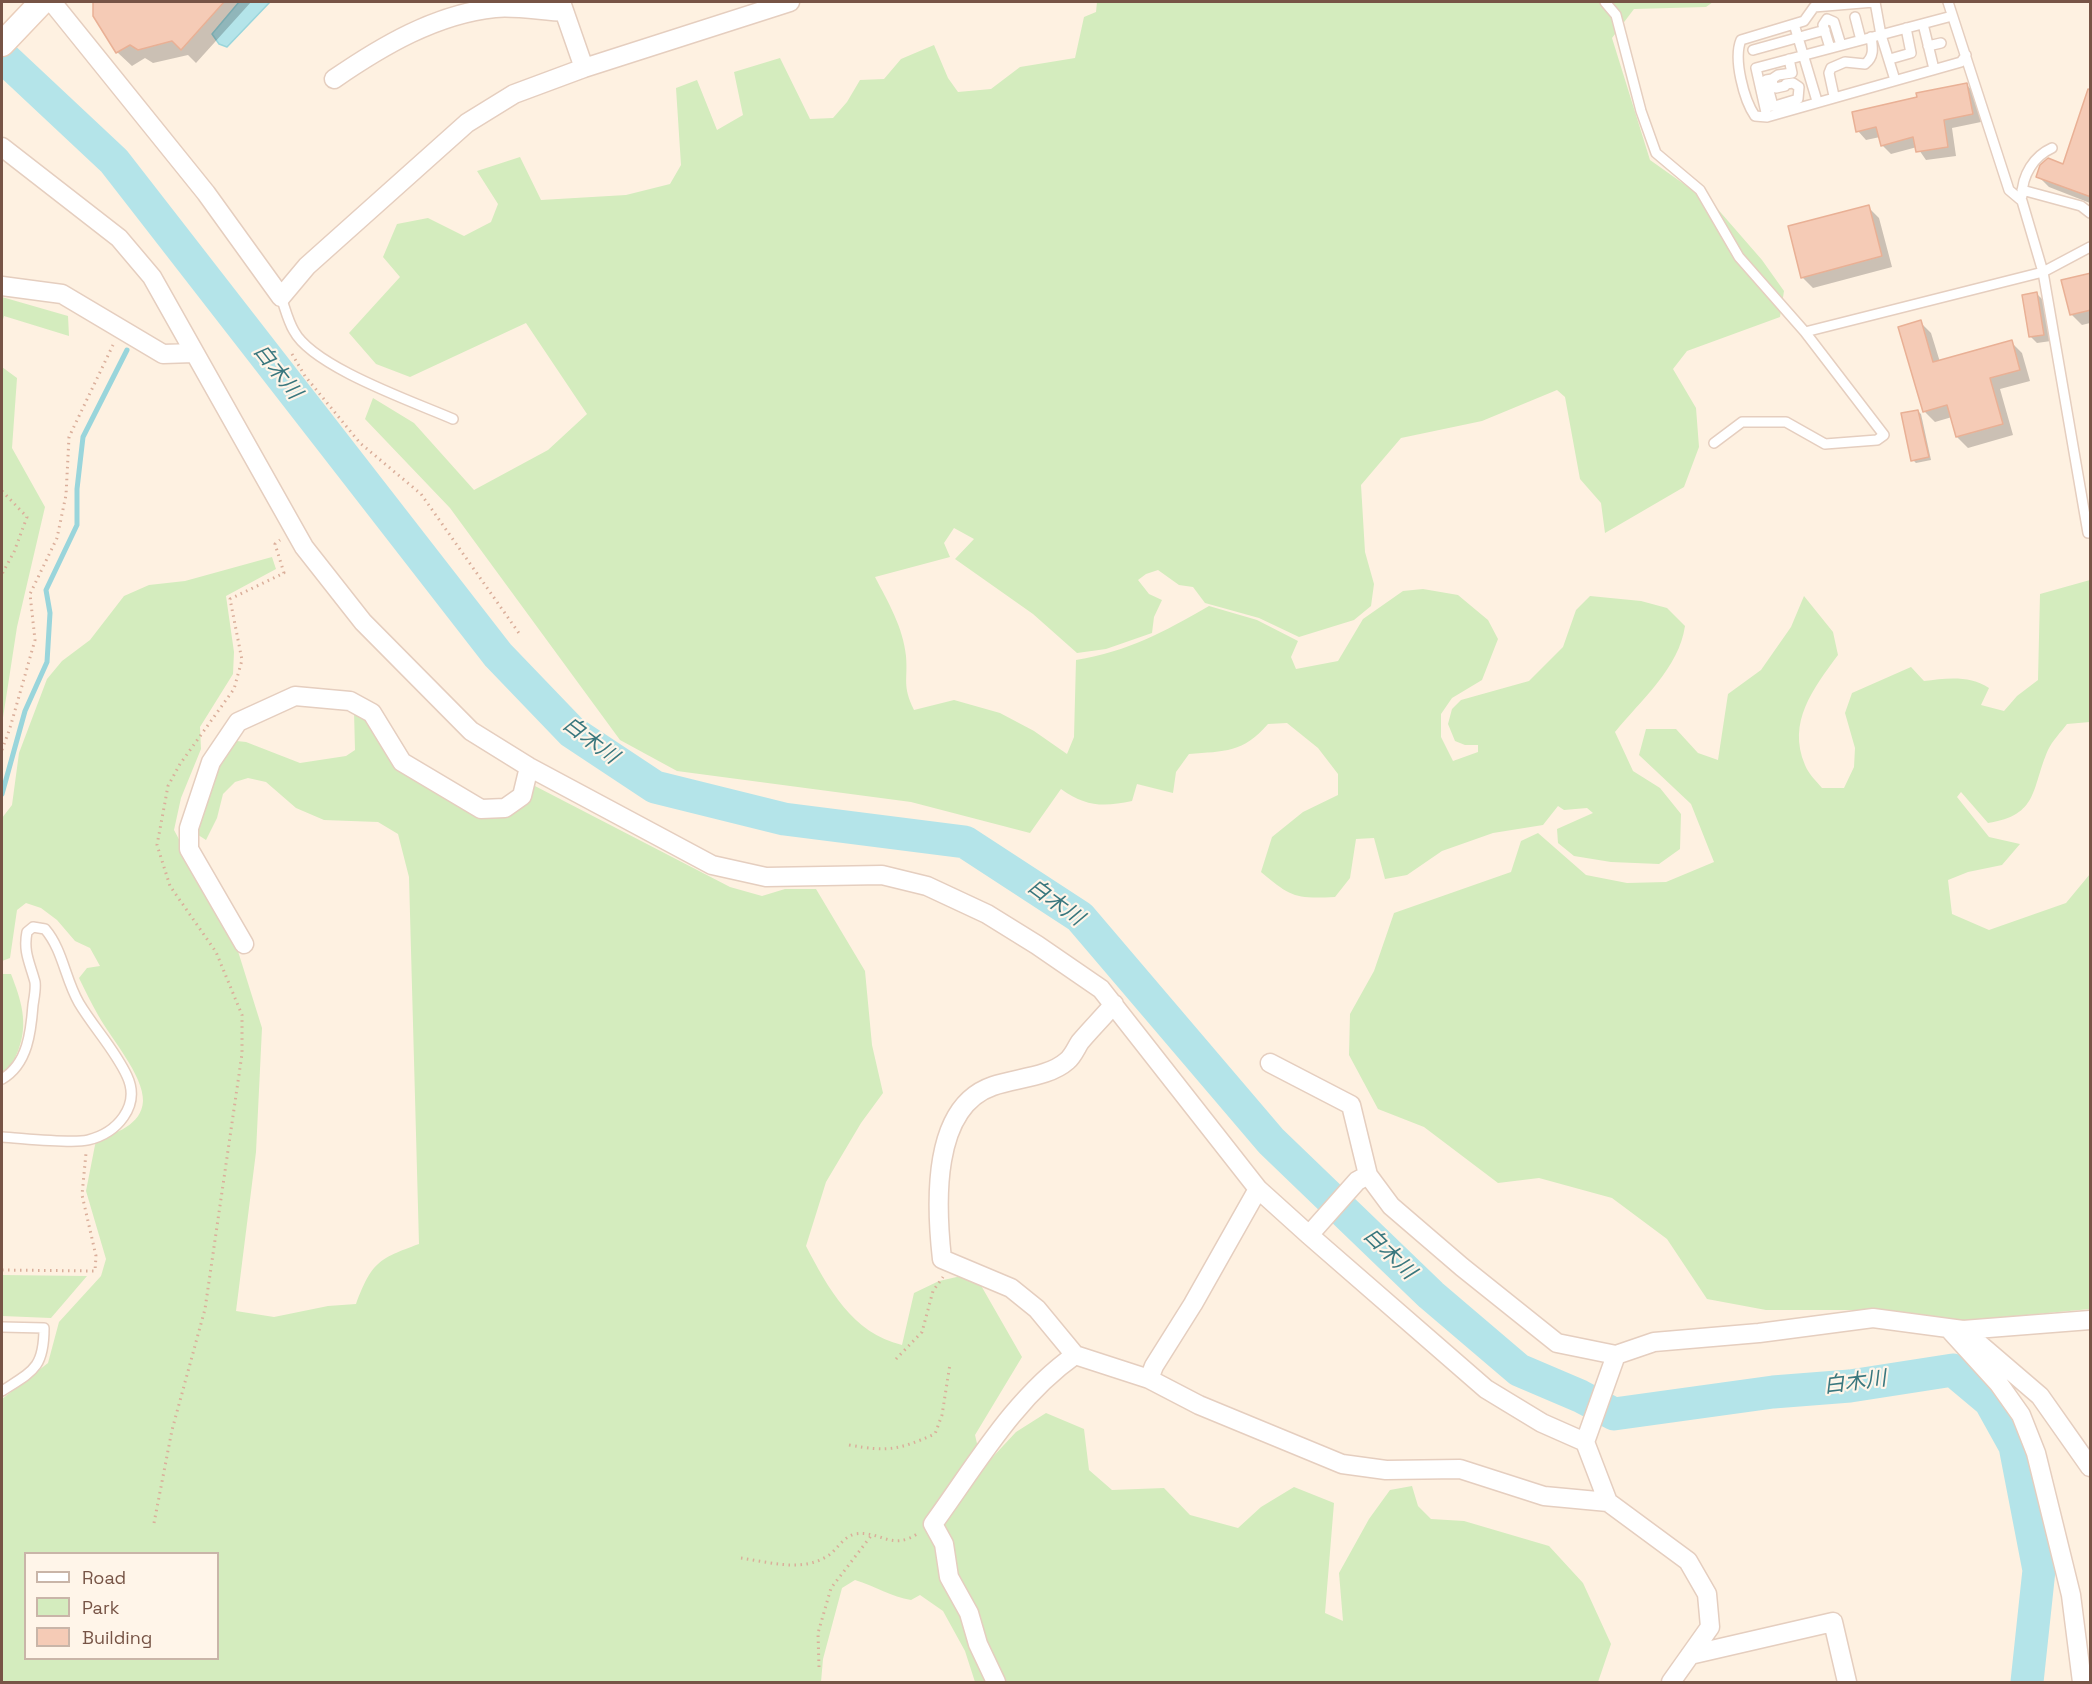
<!DOCTYPE html>
<meta charset="utf-8">
<style>
body{margin:0}
#map{position:relative;width:2092px;height:1684px;overflow:hidden;background:#fef1e1;font-family:"Space Grotesk",sans-serif}
canvas{display:block}
.frame{position:absolute;inset:0;border:3px solid #775446;pointer-events:none}
.legend{position:absolute;left:24px;top:1552px;width:195px;height:108px;box-sizing:border-box;background:#fff5e9;border:2px solid #c9b5a8;margin:0;padding:8px 10px;list-style:none;font-size:18px;color:#775446}
.legend li{display:flex;align-items:center;gap:12px;height:30px}
.legend b{width:30px;border:2px solid #c9b5a8}
</style>
<div id="map">
<canvas width="2092" height="1684"></canvas>
<div class="frame"></div>
<ul class="legend">
<li><b style="height:8px;background:#fff"></b>Road</li>
<li><b style="height:16px;background:#d4ecbe"></b>Park</li>
<li><b style="height:16px;background:#f5cbb6"></b>Building</li>
</ul>
</div>
<script>
const ctx = document.querySelector('canvas').getContext('2d');
ctx.lineJoin = 'round';
function paint(path, color) { ctx.fillStyle = color; ctx.fill(path, 'evenodd'); }
function stroke(path, color, width, dash) { ctx.strokeStyle = color; ctx.lineWidth = width; ctx.lineCap = dash ? 'butt' : 'round'; ctx.setLineDash(dash || []); ctx.stroke(path); }
function label(font, color, halo, rows, align = 'center') {
  ctx.font = font + ' "Space Grotesk","Noto Sans JP",sans-serif'; ctx.lineWidth = 4.5; ctx.setLineDash([]); ctx.textBaseline = 'middle'; ctx.strokeStyle = halo; ctx.fillStyle = color; for (const [text, x, y, turn = 0] of rows) {
    ctx.save(); ctx.translate(x, y); ctx.rotate((+turn || 0) * Math.PI / 180); ctx.textAlign = isNaN(turn) ? turn : align; if (halo) ctx.strokeText(text, 0, 0); ctx.fillText(text, 0, 0); ctx.restore();
  }
}
paint(new Path2D(`
 M1097,2h616l-7,5 -72,2 -22,29 38,122 65,46 47,54 22,31 -4,26 -93,34 -14,18 23,39 3,39 -15,40 -79,46 -4,-30 -21,-24 -15,-82 -8,-7 -75,31 -81,17 -40,47 4,67 9,32 -3,22 -17,14 -55,17 -40,-19 -54,-15 -12,-16 -14,-2 -21,-15 -12,4 -8,6 11,14 13,6 -8,17 -2,16 -46,16 -29,4 -44,-39 -78,-55 19,-20 -20,-11 -10,15 6,14 -75,20c13,25 28,50 31,79 2,25 -4,29 8,54l40,-10 46,13 34,18 33,23 7,-17 2,-77c53,-9 86,-27 133,-54l48,14 41,21 -7,16 5,12 42,-8 25,-42 40,-28 20,-2 35,6 30,25 10,19 -16,41 -30,18 -11,16v23l12,24 25,-9v-7h-13l-10,-4 -7,-17 4,-15 9,-9 68,-19 34,-34 13,-37 14,-14 51,5 26,7 18,18c-6,42 -44,74 -70,106l18,39 27,17 21,26 -1,35 -21,15 -48,-2 -37,-6 -16,-13 -1,-14 36,-16 -6,-5 -23,2 -6,-4 -15,19 -50,8 -51,18 -35,24 -22,4 -11,-41 -18,1 -6,39 -15,19c-40,2 -44,0 -74,-25l11,-35 31,-25 35,-17v-21l-20,-26 -31,-25 -19,1c-25,29 -43,27 -79,30l-13,18 -3,21 -36,-9 -5,17c-28,6 -46,6 -71,-12l-31,44 -119,-31 -234,-31 -57,-31 -170,-232 -85,-89 8,-21 41,25 60,67 74,-40 39,-36 -61,-91 -116,54 -34,-13 -27,-31 51,-56 -17,-20 14,-33 31,-6 36,18 27,-14 7,-18 -21,-33 43,-14 21,43 85,-5 44,-11 11,-19 -5,-77 21,-8 20,50 26,-15 -9,-43 46,-14 30,61 23,-1 14,-16 13,-22 24,-1 17,-20 33,-14 14,33 10,14 33,-3 29,-22 55,-9 9,-41 12,-5z
 M2,297l66,19 1,20 -65,-20 -2,7z
 M2,367l15,11 -5,70 33,59 -28,120 -15,97z
 M272,557l4,12 -50,27 8,56 -1,22 -33,53 1,22 -20,49 -7,32 63,118 25,80 -6,124 -20,159 38,6 54,-11 28,-2c16,-42 22,-45 63,-60l-10,-367 -11,-43 -20,-12 -54,-2 -28,-12 -30,-26 -18,-4 -13,4 -12,12 -6,24 -11,22 -14,-9 26,-92 28,3 54,21 46,-7 9,-6 -1,-39 18,7 18,37 93,59 50,-29 197,102 32,9 23,-7h31l49,82 7,74 11,48 -22,30 -35,59 -20,64c22,42 46,87 96,99l12,-52 25,-12 31,-7 9,8 43,75 -47,78 4,17 -51,73 63,157h-16l-10,-31 -22,-40 -23,-16 -9,5c-19,-3 -36,-14 -56,-20l-13,8 -19,71 -2,23h-819v-283l46,-36 11,-41 42,-46 5,-17 -20,-68 10,-51c18,-6 46,-15 47,-39 1,-25 -33,-64 -45,-86 -7,-12 -13,-25 -19,-37l8,-10 13,-2 -10,-18 -15,-7 -18,-21 -16,-12 -15,-5 -9,7 -7,48 -8,3v-143l10,-13 7,-52 28,-74 15,-18 28,-21 34,-44 25,-11 36,-4zM26,1554h192v104h-192z
 M2090,580v142l-23,2c-6,8 -15,17 -19,26 -17,39 -9,65 -60,73l-27,-31 -4,5 32,40 31,7 -18,21 -34,7 -20,8 4,34 37,16 77,-27 24,-29v435l-127,12 -101,-11h-96l-59,-11 -40,-60 -55,-41 -73,-20 -41,5 -74,-56 -46,-18 -29,-54 1,-41 24,-43 20,-58 117,-41 10,-31 17,-8 48,42 41,8 39,-1 48,-20 -23,-58 -52,-49 7,-26h30l22,24 20,7 10,-66 33,-24 30,-43 13,-31 29,36 5,23c-25,34 -51,67 -33,110 3,8 11,16 17,23h22l10,-21 1,-19 -10,-35 7,-20 59,-26 13,14c22,-3 46,-6 65,7l-8,17 23,6 13,-15 21,-16 2,-86z
 M2,974h9c10,26 18,49 7,77 -3,8 -9,18 -16,22z
 M2,1275l85,1 -36,42 -49,-2z
 M1046,1413l38,16 5,41 23,20 52,-2 26,27 48,13 23,-21 33,-20 40,16 -9,110 18,8 -4,-48 30,-54 21,-29 22,-4 6,20 13,13 33,2 85,25 34,37 28,61 -13,38h-599l-62,-157 46,-61 6,-3 27,-29z`), '#d4ecbe');
const water = new Path2D(`
 M239,2h31l-43,45 -8,-3 -7,-10z`);
paint(water, '#b4e4e9');
stroke(water, '#99d5db', 1.5);
paint(new Path2D(`
 M95,2h156l-55,61 -8,-8 -35,8 -8,-5 -13,8 -15,-14 -22,-37z
 M1967,85l8,9 6,28 -29,6 4,28 -30,4 -9,-13 -26,7 -9,-9 -2,-8 -14,3 -8,-9z
 M2090,110v93l-41,-16 -11,-11 26,-10z
 M1868,207l11,11 13,49 -79,21 -11,-11z
 M2090,274v49l-8,2 -11,-11z
 M2037,294l7,7 7,40 -14,2 -7,-7z
 M1920,322l11,11 9,29 71,-20 11,11 8,28 -30,8 13,46 -45,13 -11,-11 -5,-20 -17,5 -11,-11z
 M1918,411l3,3 10,46 -15,3 -3,-3z`), '#0003');
stroke(new Path2D(`
 M2,794l23,-83 22,-49 3,-49 -4,-23 31,-65v-36l6,-52 44,-87`), '#99d5db', 5);
stroke(new Path2D(`
 M2,56l112,105 384,494 74,77 83,55 129,32 181,23 115,75 191,224 160,154 88,75 61,26 34,18 159,-22 77,-6 103,-16 37,31 25,45 24,124 -12,112`), '#b4e4e9', 33);
const building = new Path2D(`
 M93,2h131l-43,48 -9,-9 -34,9 -8,-5 -14,8 -23,-37z
 M1967,83l6,31 -29,6 4,27 -32,5 -3,-15 -32,9 -5,-19 -20,5 -4,-20 65,-15 -1,-4z
 M2088,89l3,1v107l-55,-20 4,-12 8,-7 15,6z
 M1869,205l13,51 -81,22 -13,-52z
 M2091,273v37l-21,5 -9,-35z
 M2037,292l7,43 -15,2 -7,-42z
 M1921,320l12,42 79,-22 8,30 -30,8 13,46 -47,13 -9,-32 -24,7 -25,-85z
 M1918,410l11,47 -18,4 -10,-48z`);
paint(building, '#f5cbb6');
stroke(building, '#e9b095', 1.5);
const service = new Path2D(`
 M1605,2l11,13 25,96 15,42 44,37 39,67 66,75 79,103 -7,5 -52,4 -39,-22h-44l-28,21
 M1874,2l-60,5 -10,14 -63,19c-8,19 3,60 14,76l12,1 194,-55 5,-7
 M1875,2l6,33 14,45
 M1948,2l61,188 13,11 21,71 45,261
 M1855,17l6,23
 M1794,24l23,77
 M1923,24l11,45
 M1928,46l13,-3
 M1830,48l-7,-23 4,-6 7,3 7,23
 M1753,50l72,-20
 M1890,59l21,-6 -5,-25
 M1772,79l6,-4 14,-2 -3,-14
 M1834,96l-5,-23 2,-5 14,-6 20,2c9,-7 8,-15 6,-27
 M1775,106l23,-7 1,-12 -6,-4 -7,1
 M1765,107l8,-1 -7,-26 6,-1 1,6 3,3 9,-2
 M1767,117l-11,-49 196,-52
 M2022,190l59,16 9,7
 M2022,196c0,-21 12,-40 30,-48
 M281,297c4,11 7,24 13,34 19,36 120,71 159,88
 M1805,332l238,-60 47,-25
 M2,1079c26,-15 29,-48 31,-74 1,-7 3,-16 2,-23 -5,-19 -12,-30 -8,-50l6,-5 12,2c18,21 20,50 34,74 15,25 36,47 48,73 14,30 -10,57 -39,64 -16,4 -67,-2 -86,-3
 M2,1327l42,1c0,40 -11,43 -42,63`);
const minor = new Path2D(`
 M52,2l154,191 75,104 26,-31 160,-143 47,-29 70,-26 206,-66
 M561,2l23,66
 M334,79c48,-33 102,-65 161,-71 22,-2 47,3 69,4
 M2,147l117,91 33,39 152,270 59,75 108,109 58,36 183,98 54,12 116,-2 45,11 60,28 50,31 64,44 157,200 51,46 177,154 56,34 43,19
 M2,286l60,8 101,60 31,-1
 M244,944l-55,-95v-21l22,-66 27,-40 57,-26 55,5 22,12 30,49 79,47 24,-1 17,-12 7,-29
 M1114,1004c-11,13 -23,25 -34,38 -4,6 -7,14 -13,19 -18,16 -51,17 -74,25 -62,21 -57,120 -51,173l69,29 26,21 38,46 74,24 50,26 143,59 44,6 74,-1 84,27 64,6 80,59 19,33 3,33 -39,55
 M1270,1063l81,42 17,70 23,31 71,61 95,76 59,12 38,-13 105,-9 114,-15 90,12 127,-10
 M1309,1235l48,-54 11,-6
 M1948,1328l51,56 22,31 15,38 35,142 11,87
 M1963,1330l77,66 50,71
 M1149,1379l5,-13 39,-62 65,-115
 M1608,1502l-23,-60 31,-87
 M1690,1655l143,-33 14,60
 M996,1682l-18,-38 -9,-31 -20,-36 -5,-33 -11,-20c43,-59 81,-126 142,-169`);
const secondary = new Path2D(`
 M2,44l40,-42`);
stroke(service, '#e5cebf', 12);
stroke(minor, '#e5cebf', 21);
stroke(secondary, '#eacebb', 27);
stroke(new Path2D(`
 M292,354l13,22 55,67 61,51 100,142
 M2,491l25,26 -13,35 -12,22
 M2,750l8,-22 25,-88 -5,-46 27,-56 9,-43 3,-58 44,-92
 M2,1270l93,1 1,-15 -14,-61 4,-42
 M896,1359l26,-27 11,-41 10,-14
 M849,1445c39,7 49,5 86,-11l7,-19 8,-51
 M154,1523l18,-93 33,-121 37,-255v-39l-26,-63 -46,-66 -13,-41 11,-59 12,-22 54,-75 8,-29 -12,-61 54,-26 -9,-29 5,-4
 M741,1558c28,4 59,14 85,-1 11,-6 16,-20 29,-23 25,-4 36,17 62,0
 M819,1667l-1,-34 13,-45 40,-52`), '#daae9a', 3, [1.5, 4.5]);
stroke(service, '#fff', 9);
stroke(minor, '#fff', 18);
stroke(secondary, '#fff', 24);
label('italic 21px', '#39777e', '#fff5e9', [
 ["白木川",277,372,52],
 ["白木川",590,741,37],
 ["白木川",1055,903,36],
 ["白木川",1389,1254,44],
 ["白木川",1855,1383,-7]
]);
</script>
